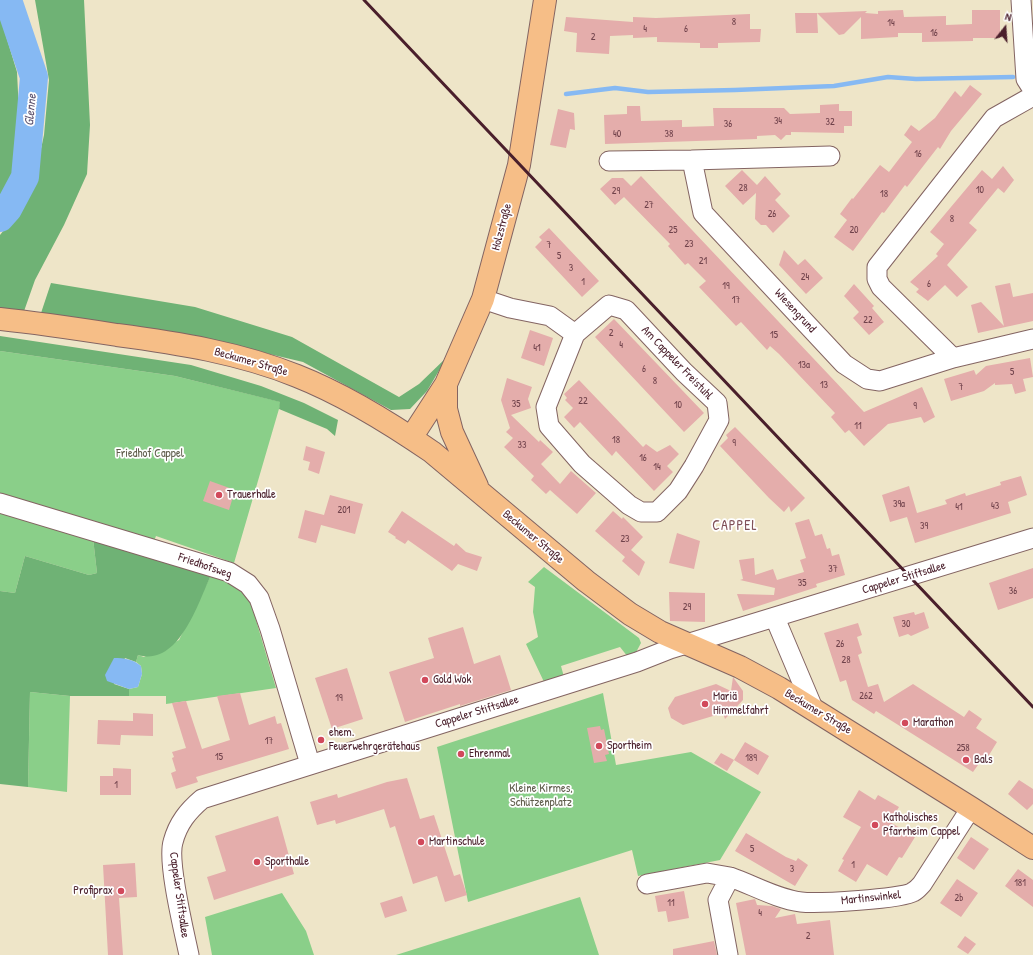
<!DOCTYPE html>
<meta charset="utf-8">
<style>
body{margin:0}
#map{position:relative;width:1033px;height:955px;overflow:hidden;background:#eee5c8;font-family:"Patrick Hand",sans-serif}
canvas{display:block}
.north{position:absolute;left:985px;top:8px;width:40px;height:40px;-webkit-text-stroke:3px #fff;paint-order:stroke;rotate:17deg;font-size:11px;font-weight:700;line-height:16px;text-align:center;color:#4a1f2b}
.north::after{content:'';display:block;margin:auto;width:14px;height:18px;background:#4a1f2b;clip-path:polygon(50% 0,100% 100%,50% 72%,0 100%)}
</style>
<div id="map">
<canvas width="1033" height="955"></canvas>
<div class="north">N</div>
</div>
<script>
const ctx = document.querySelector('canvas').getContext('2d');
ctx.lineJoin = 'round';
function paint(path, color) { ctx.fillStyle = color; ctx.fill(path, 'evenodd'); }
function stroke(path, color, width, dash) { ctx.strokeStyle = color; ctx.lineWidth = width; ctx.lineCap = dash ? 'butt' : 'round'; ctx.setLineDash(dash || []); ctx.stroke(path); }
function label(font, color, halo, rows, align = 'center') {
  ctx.font = font + ' "Patrick Hand",sans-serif'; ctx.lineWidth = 3.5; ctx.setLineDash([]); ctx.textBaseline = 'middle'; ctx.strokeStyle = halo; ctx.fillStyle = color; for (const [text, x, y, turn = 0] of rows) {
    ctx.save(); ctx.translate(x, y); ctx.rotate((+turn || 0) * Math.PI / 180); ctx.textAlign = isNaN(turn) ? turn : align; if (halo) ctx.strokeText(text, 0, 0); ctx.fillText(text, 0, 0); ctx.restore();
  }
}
paint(new Path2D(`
 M0,351l175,25 106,26 -47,161 -78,-27 -2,5 -154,-47z
 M0,511l93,27 4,35 -8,2 -64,-19 -10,37 -15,-2z
 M544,567l95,71 2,5 -7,13 -6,1 -8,-10 -59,19 3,11 -19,7 -19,-40 12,-7 -5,-25 2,-25 -7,-5z
 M211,575c16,5 32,13 40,28l25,85 -110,16v-8h-37v-7l9,-2 4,-13 -1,-8 -5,-4 2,-7 6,2 35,-17z
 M30,692l40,4 -3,96 -39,-5z
 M603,693l13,72 75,-13 70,40 -41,68 -82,16 -6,-26 -164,52 -31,-155z
 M282,893l24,38 8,24h-102l-7,-38z
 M580,897l19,58h-203z`), '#8acf89');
paint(new Path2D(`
 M35,0h49l6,125 -3,49 -23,51 -29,55 -12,34 -23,-3v-76l16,-20 18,-34 10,-46 5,-55z
 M0,16l17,56 3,61 -7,42 -13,21z
 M51,283l144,24 97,30 107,60 20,-13 28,-27 -20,34 -17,18 -19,1 -88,-48 -118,-28 -145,-18z
 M0,336l191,29 70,21 43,17 34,17 -3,16 -8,-7 -48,-20 1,-7 -105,-26 -175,-25z
 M93,538l118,37c-13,28 -32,92 -73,80l-2,7 -11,-4 -11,26 15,5v7h-59l-40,-4 -2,95 -28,-3v-193l15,2 10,-37 64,19 8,-2z`), '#6fb275');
paint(new Path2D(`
 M114,658c10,0 19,1 27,8l1,8 -4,13 -9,2 -22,-8 -2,-6z`), '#86b9f3');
stroke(new Path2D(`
 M566,94l49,-6 33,4 87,-2 99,-4 54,-9 28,2 97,-2`), '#86b9f3', 4.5);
stroke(new Path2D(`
 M0,218l8,-9 17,-32 9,-100 -26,-77`), '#86b9f3', 28);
paint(new Path2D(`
 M903,10l1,7 42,-1v9l26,-1v-14h28v28h-27v3l-51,1v-9h-24v4l-37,2v-22l-17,17 -5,1 -22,-22 50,-2 -2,2 13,1v-3z
 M795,13h22l1,20h-22z
 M750,14v15h11l-1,13 -42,1v5h-18v-5l-43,-1v-5l-24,1v-3l-23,1 -1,18 -33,-2 1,-19 -13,-2 2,-14 67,5v-5l23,1z
 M970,85l12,9 -31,37 -11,18 -2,-2 -31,40 -2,-2 -21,28 -2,-1 -29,39 -19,-14 13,-17 -7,-6 12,-16 1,1 27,-34 9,7 23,-30 -8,-7 7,-10 8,6 16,-13 20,-27 6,6z
 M839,104v7h13v15h-8v7l-53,-1v3h-5l-5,5 -6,-5 -18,1v3l-152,5 -1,-29 23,-1v-8h13l1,15 41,-1v7l32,-1 -1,-18h71l6,6 30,-1v-8z
 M558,109l16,4 1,17 -5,-1 -4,19 -16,-3z
 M1003,166l11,14 -10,13 -6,-5 -29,35 8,7 -30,35 21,22 -11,10 -12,-12 -17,16 -12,-9 3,-3 -9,-7 28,-26 -2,-2 8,-10 -14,-12 52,-62 10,9z
 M742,170l15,15 8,-9 16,18 -6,6 15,16 -17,17 -7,-8h-5l-6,-6 1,-26 -13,12 -18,-19z
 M641,176l223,236 58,-25 13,30 -11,6 -3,-6 -33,7 -24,22 -15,-16 -4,3 -14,-16 4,-4 -56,-59 -9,-8 -3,4 -26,-28 -5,4 -37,-39 7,-6 -18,-18 -3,2 -17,-19 2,-2 -46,-47 -9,8 -15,-16 12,-11h11l8,8z
 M549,228l50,53 -17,16 -47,-50 7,-7 -3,-3z
 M784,250l14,15 7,-6 18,19 -17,16 -27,-29z
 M1010,283l3,14 20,-4v28l-55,12 -7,-28 10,-3 23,24 -9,-40z
 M854,284l20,22 -2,2 12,14 -15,13 -16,-17 6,-6 -15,-16z
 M614,319l90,94 -20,19 -89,-95z
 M530,330l23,8 -9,28 -23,-8z
 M1030,358l3,19 -10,2 3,12 -11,3 -3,-10 -17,1v-2l-11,8 -33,10 -7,-22 30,-9 2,5 10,-9z
 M507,378l25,9 -4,12 3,9 -20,7 28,27 1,-2 13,12 -12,12 19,20 11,-13 25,22 -19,21 -27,-24 -4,4 -15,-14 3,-4 -30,-29 9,-9 -7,-6 4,-4 -9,-28z
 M579,380l64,67 3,-3 11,8 13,-7 9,9 -12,12 6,6 -19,19 -38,-40 -4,5 -32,-34 -6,6 -10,-11 9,-9 -8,-8 2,-2 -3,-4z
 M735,427l70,71 -14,14 -2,-6 -5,6 -15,-14 -49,-52 8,-8 -2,-3z
 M306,446l19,6 -6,22 -11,-4 2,-8 -7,-2z
 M1021,476l6,19 -19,7 3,11 -96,30 -8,-26 -17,5 -8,-27 27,-9 8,27 30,-9 -2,-4 20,-7 1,3 35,-11 -1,-3z
 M210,481l25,9 -6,20 -26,-9z
 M330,495l33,9 -8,30 -34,-9 -5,18 -18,-5 7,-28 19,5z
 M402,511l52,35 2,-3 10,9 16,5 -5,14 -19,-7 -6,7 -44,-31 -3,4 -10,-6 1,-1 -8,-5z
 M613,511l9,8 1,-2 20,20 -12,13 14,12 -6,14 -17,-15 3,-4 -30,-26z
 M809,519l6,17 7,-2 5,15 3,-1 2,8 7,-2 6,21 -29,9 1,3 -74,24 -6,-17 37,1 1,-7 -35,-8 3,-1 -4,-19 15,-2 1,17 18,-6 4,11 27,-8 -4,-12 6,-2 -11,-35z
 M677,533l23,8 -6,28 -25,-6z
 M1033,568v30l-35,12 -9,-27z
 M669,592l36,1v29l-35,-1z
 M914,612l1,3 9,-3 5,16 -18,8 -3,-2 -9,3 -6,-20z
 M858,623l4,12 -5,2 5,16 -4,2 10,32 10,-3 6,18 29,-18 51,33 5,-7 13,9 -6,9 21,14 -11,18 -3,-2 -10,14 -97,-61 -2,3 -22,-14 -6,-20 -6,2 -16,-49z
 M463,627l11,37 26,-9 11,35 -51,16v-2l-55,18 -16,-50 45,-14 -6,-20z
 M347,668l16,51 -31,10 -17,-51z
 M733,677l10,14v9l-18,19 -2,-6 -40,12 -12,-7 -3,-10 7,-11 41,-13 15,7z
 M240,693l9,32 26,-9 2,8 4,-1 8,26 -93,28 2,5 -22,7 -5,-16 5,-2 -4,-13 2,-1 -2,-5 14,-4 -14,-45 14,-2 16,48 28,-9 -13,-44z
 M133,713l20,1v22l-32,-1 -1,10 -23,-1 1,-24 35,1z
 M600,726l1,4 3,-1 5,25 -4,1 2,6 -13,2 -7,-35z
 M745,742l24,14 -11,19 -24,-15z
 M721,753l13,7 -7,11 -13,-8z
 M113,768l18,1v26h-31v-19h13z
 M407,778l13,41 14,-4 20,61 6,-2 7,21 -22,7 -8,-26 -24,8 -18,-58 -5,2 -6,-19 -48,15 -1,-4 -18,5 -7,-23 27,-8 1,4 49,-16z
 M1019,780l14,9v15l-6,6 -19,-16z
 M859,790l16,10 3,-5 21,12 -9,15 25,15 -13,21 -3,-1 -12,19 -20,-12 -11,18 -18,-11 6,-11 -2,-1 19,-32 -18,-10z
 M278,816l16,58 -80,26 -7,-23 19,-6 -11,-35z
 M746,833l40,24 10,4 2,-3 10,7 -13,21 -60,-35z
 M971,837l18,12 -15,21 -17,-12z
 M135,863l2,34 -18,1 4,57h-15l-5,-90z
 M1018,869l15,11v27l-28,-21z
 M957,879l21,14 -17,24 -21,-14z
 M684,891l5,27 -21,4 -2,-11 -8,1 -3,-16z
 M402,896l5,15 -22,7 -5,-15z
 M755,899l2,6 15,1 9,3 -6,9 20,-4 2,10 33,-4 4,35h-88l-10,-52z
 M965,936l11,8 -8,10 -11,-7z
 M714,941l3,14h-44v-6z`), '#e4adab');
const minor = new Path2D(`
 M1021,0l5,79 7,11
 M830,156l-138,4 11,53 141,151 23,15 13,2 73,-23 80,-19
 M609,161l83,-1
 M483,299l27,9 40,8 25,18 34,-29 17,5 58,62 33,31 2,17 -25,46 -16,25 -21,21h-16l-12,-7 -47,-41 -33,-38 -3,-19 29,-73
 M953,358l-72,-71 -4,-8v-12l117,-149 39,-22
 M0,503l229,69 19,12 11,14 11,31 40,135
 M775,618l38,90
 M647,884l60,-11 23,4
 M189,955c-5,-24 -22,-93 -16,-113 5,-19 15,-31 29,-43l435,-137 33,-13 363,-111
 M728,955l-10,-55 12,-23c23,8 47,22 71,25 15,2 102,-3 112,-10 4,-2 7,-6 9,-8l49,-76`);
const major = new Path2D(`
 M0,319c39,4 78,10 117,16 61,8 123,18 180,41 48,19 93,47 135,76l154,129 44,33 30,18 80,35 39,21 192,120 62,40
 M446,384v25l6,23 25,54
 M411,438l35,-54 37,-85 36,-134 26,-165`);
stroke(minor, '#836462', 21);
stroke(major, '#836462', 24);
stroke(minor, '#fff', 19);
stroke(major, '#f6be87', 22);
stroke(new Path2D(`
 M364,0l669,707`), '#4a1f2b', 3);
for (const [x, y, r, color] of [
 [219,495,4,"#d1495b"],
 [425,680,4,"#d1495b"],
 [705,704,4,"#d1495b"],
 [905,723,4,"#d1495b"],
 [321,740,4,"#d1495b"],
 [599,746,4,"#d1495b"],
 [461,754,4,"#d1495b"],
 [966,760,4,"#d1495b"],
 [875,825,4,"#d1495b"],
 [421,842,4,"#d1495b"],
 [257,862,4,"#d1495b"],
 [121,891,4,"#d1495b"]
]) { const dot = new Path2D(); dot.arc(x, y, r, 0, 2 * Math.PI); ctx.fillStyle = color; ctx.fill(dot); stroke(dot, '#fff', 1.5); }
label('10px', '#70424b', null, [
 ["8",734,22],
 ["14",891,23],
 ["4",645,29],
 ["6",686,29],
 ["16",934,33],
 ["2",593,37],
 ["34",778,121],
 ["32",830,122],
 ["36",728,124],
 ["40",617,134],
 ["38",669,134],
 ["16",918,154],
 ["28",743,188],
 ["10",980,190],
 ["29",616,191],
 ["18",884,194],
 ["27",649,205],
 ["26",772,214],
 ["8",952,219],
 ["25",673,230],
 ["20",854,230],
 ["23",689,244],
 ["7",549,245],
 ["5",559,256],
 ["21",703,261],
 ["3",571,268],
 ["24",805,277],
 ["1",583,282],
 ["6",929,284],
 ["19",726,286],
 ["17",736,300],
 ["22",868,320],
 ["2",611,333],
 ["15",774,335],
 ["4",621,345],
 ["41",537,348],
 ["13a",804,365],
 ["6",644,369],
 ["5",1012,372],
 ["8",655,381],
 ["13",824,385],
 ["7",961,387],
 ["22",583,401],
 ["35",516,404],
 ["10",678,405],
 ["9",915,406],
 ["11",858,426],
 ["18",616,440],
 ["9",734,443],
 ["33",522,445],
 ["16",643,458],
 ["14",657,467],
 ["39a",899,504],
 ["43",995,506],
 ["41",959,507],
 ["201",344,510],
 ["39",924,526],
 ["23",625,539],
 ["37",833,569],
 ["35",802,583],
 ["36",1013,591],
 ["29",687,607],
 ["30",906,624],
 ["26",840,644],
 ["28",846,660],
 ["262",866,696],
 ["19",339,698],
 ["17",269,741],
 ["258",963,748],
 ["15",219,757],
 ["189",751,758],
 ["1",116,785],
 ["5",752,849],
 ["1",853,865],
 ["3",792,869],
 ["181",1020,883],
 ["2b",959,898],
 ["11",671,903],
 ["4",760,913],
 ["2",808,936]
]);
label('12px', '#4a1f2b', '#fff', [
 ["Holzstraße",502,227,-75],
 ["Wiesengrund",795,311,47],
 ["Beckumer Straße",251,362,16],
 ["Am Cappeler Freistuhl",677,363,46],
 ["Beckumer Straße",533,537,40],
 ["Friedhofsweg",205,566,19],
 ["Cappeler Stiftsallee",904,578,-17],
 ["Cappeler Stiftsallee",477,712,-17],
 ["Beckumer Straße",818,712,31],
 ["Cappeler Stiftsallee",179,895,82],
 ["Martinswinkel",871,898,-6]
]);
label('12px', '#605d4c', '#fff', [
 ["Friedhof Cappel",150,454],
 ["Kleine Kirmes,",541,789],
 ["Schützenplatz",541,803]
]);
label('12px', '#4a1f2b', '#fff', [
 ["Trauerhalle",227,495],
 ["Gold Wok",433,680],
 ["Mariä",713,697],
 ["Himmelfahrt",713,711],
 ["Marathon",913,723],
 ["ehem.",329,733],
 ["Feuerwehrgerätehaus",329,747],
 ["Sportheim",607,746],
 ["Ehrenmal",469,754],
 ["Bals",974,760],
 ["Katholisches",883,818],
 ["Pfarrheim Cappel",883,832],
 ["Martinschule",429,842],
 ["Sporthalle",265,862],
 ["Profiprax",113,891,"right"]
], 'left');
label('italic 13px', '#5f5571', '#fff', [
 ["Glenne",31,110,-85]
]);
ctx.letterSpacing = '1px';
label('14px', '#805158', '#fff', [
 ["CAPPEL",735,526]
]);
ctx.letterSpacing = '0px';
</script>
